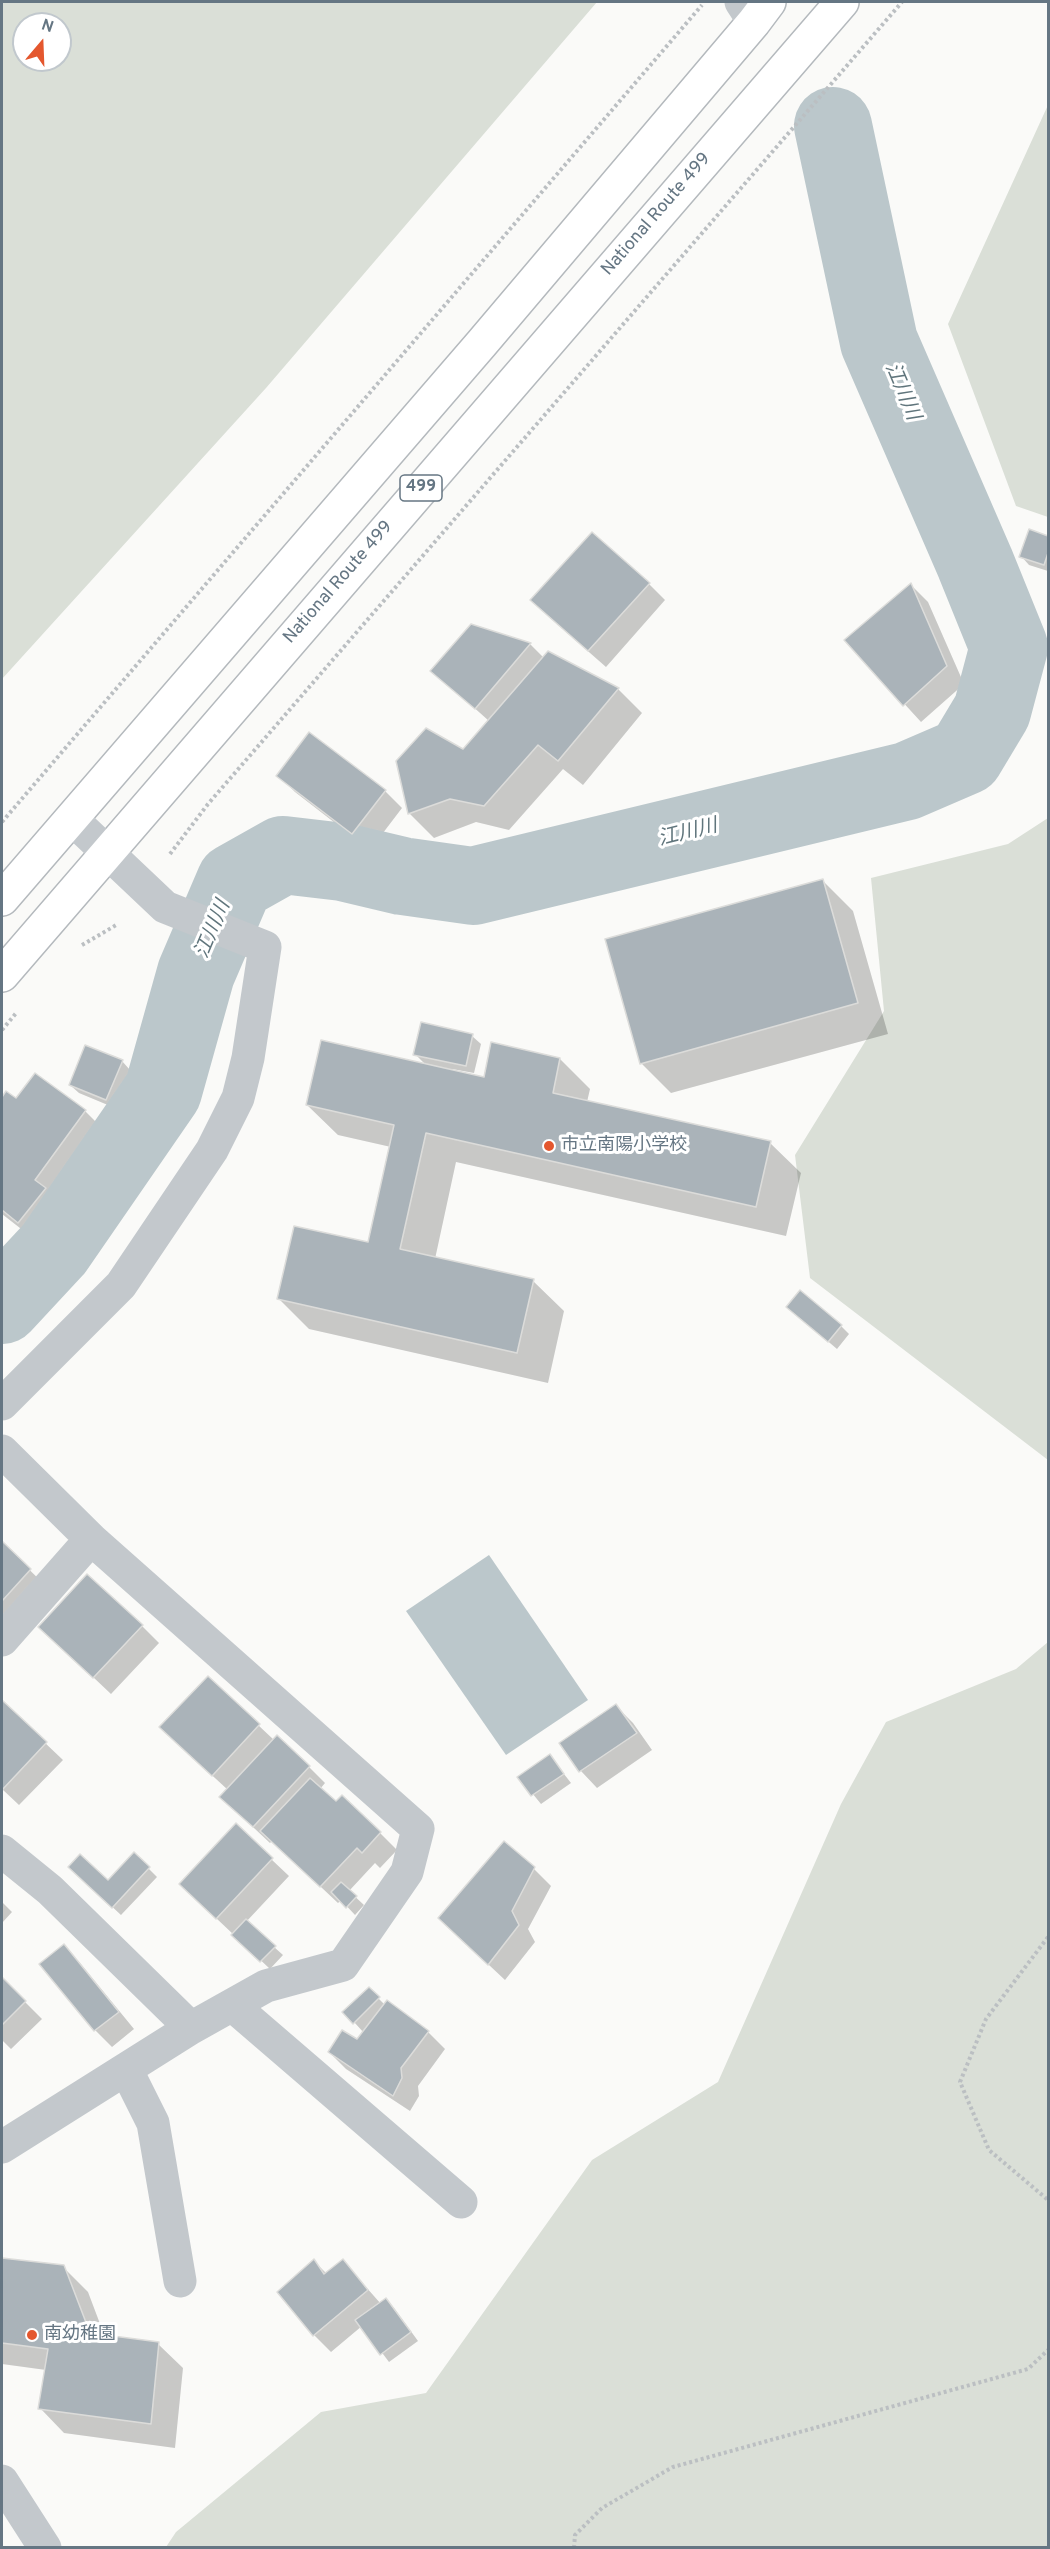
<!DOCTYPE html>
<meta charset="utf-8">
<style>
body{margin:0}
#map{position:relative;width:1050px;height:2549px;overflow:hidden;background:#fafaf8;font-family:Overpass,sans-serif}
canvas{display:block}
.frame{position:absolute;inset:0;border:3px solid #657683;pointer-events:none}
.north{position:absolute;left:12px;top:12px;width:60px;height:60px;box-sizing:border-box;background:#fff;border:2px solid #c1c8cd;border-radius:50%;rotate:19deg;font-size:16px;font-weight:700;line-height:24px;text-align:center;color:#657683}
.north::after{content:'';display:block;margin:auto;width:21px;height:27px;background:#e4572e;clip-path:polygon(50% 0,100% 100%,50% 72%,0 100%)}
</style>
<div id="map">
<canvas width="1050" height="2549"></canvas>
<div class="frame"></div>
<div class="north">N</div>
</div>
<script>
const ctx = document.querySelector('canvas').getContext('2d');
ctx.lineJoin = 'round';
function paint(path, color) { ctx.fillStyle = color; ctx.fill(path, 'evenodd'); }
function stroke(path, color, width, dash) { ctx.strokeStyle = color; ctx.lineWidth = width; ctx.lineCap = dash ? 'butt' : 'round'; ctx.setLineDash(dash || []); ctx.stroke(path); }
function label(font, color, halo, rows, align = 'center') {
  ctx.font = font + ' Overpass,"Noto Sans JP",sans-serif'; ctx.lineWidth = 6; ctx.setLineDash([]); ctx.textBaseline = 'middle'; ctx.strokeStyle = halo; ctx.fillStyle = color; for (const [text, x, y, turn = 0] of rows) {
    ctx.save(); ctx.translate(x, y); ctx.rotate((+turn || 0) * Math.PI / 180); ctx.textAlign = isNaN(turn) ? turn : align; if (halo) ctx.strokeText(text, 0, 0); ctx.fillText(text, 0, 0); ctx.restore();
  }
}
paint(new Path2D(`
 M2,2h595l-331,386 -264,291zM24,24h36v36h-36z
 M1048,105v412l-32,-11 -68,-182z
 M1048,818v642l-238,-182 -15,-123 89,-144 -13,-133 137,-34z
 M1048,1642v905h-882l10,-15 145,-120 105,-19 166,-233 126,-78 123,-278 45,-82 130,-53z`), '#dadfd7');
paint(new Path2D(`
 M489,1555l99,145 -82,55 -100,-144z`), '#bbc7cb');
paint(new Path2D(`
 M1030,531l18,6v34l-19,-6 -8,-9z
 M649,584l16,16 -59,67 -57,-50z
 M911,585l17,17 36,82 -43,38 -75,-82z
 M471,626l60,19 13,13 74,31 24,24 -59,72 -20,-16 -54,61 -33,-8 -42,16 -24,-24 -12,-53 66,-11 25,-29 -56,-50z
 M309,734l76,57 17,17 -32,42 -75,-58 -17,-17z
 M823,881l30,30 35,123 -217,59 -30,-30z
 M472,1036l9,8 -7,29 -22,-4 -1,2 34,8 75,-20 30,30 -3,13 183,41 31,30 -15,63 -330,-74 -21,97 98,22 31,30 -16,72 -239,-54 -30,-30 90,-55 22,-97 -53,-12 -31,-30 120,-39 -12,-12z
 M122,1061l8,9 -15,38 -36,-15 -9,-8z
 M6,1093l10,7 69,11 24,24 -50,69 10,9 -26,33 -41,-32v-115z
 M797,1315l44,11 8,8 -12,15z
 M2,1543l45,44 -45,49z
 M142,1626l17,17 -48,51 -54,-51z
 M208,1678l66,62 35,27 16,16 -5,6 16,14 44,30 17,17 -17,18 -5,-5 -26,28 15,14 -9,10 -14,-15 -3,3 -66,-62 -2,2 -32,-30 -10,-23 -50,-46z
 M2,1702l61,58 -44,45 -17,-16z
 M616,1706l17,17 19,27 -55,38 -16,-17 -20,-27z
 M550,1756l21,27 -30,21 -22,-27z
 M236,1826l53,50 -43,46 37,33 -13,14 -72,-68z
 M134,1854l23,23 -36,38 -43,-40 30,7z
 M534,1869l17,17 -23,43 7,13 -30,38 -48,-45z
 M2,1902l10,10 -10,11z
 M63,1946l17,17 54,66 -22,18 -17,-17z
 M2,1979l40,40 -31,30 -9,-9z
 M369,1989l16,16 43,27 17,17 -27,37 1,10 -9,15 -64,-42 -17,-17 29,-11 6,-8 -19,-21z
 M2,2259l61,8 25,25 17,45 53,7 25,24 -8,80 -111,-15 -24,-25 6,-38 -44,-6z
 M314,2261l13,13 16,-13 38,43 5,-4 8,8 24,33 -29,21 -27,-36 -31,26 -17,-17z`), '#0003');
stroke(new Path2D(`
 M2,1305l52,-56 109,-158 33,-118 39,-91 48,-27 60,7 59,14 71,10 434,-105 58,-25 27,-45 17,-64 -34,-84 -96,-221 -46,-216`), '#bbc7cb', 78);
const building = new Path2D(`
 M1029,529l19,7v17l-4,12 -25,-8z
 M592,532l58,51 -62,68 -58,-51z
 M911,583l36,83 -44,40 -59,-66z
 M471,624l60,19 -56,66 -45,-38z
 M548,651l71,37 -61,73 -20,-16 -54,61 -34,-7 -42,15 -12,-53 30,-33 37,21z
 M309,732l77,58 -34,44 -76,-58z
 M823,879l35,124 -218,61 -35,-125z
 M421,1022l52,12 -7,32 -53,-11z
 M321,1040l163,37 7,-35 69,16 -7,35 218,48 -15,66 -330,-74 -26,116 134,30 -17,74 -240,-54 17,-73 74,16 26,-117 -88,-20z
 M85,1045l38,15 -17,40 -37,-15z
 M35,1073l51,37 -51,70 11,8 -28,35 -16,-13v-113l4,-6 10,7z
 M800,1290l42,35 -14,17 -42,-35z
 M2,1541l29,28 -29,32z
 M87,1574l56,51 -50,53 -55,-51z
 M208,1676l52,48 -48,52 -53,-49z
 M2,1700l45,42 -45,48z
 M616,1704l21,29 -58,39 -20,-29z
 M277,1735l33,31 -57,61 -34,-30z
 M550,1754l14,20 -33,22 -14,-19z
 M310,1778l26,23 6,-6 39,37 -19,21 -5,-5 -37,39 -60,-56z
 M236,1823l37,35 -57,61 -37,-35z
 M504,1841l31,26 -23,44 7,14 -31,40 -50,-47z
 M134,1852l16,15 -38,41 -44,-41 12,-13 28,26z
 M341,1882l16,14 -11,12 -15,-16z
 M246,1919l30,27 -16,16 -29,-27z
 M64,1944l55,68 -25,19 -55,-67z
 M2,1977l24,24 -24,24z
 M369,1987l11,10 -27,27 -11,-12z
 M387,2000l42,31 -28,37 1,10 -9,18 -65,-44 14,-22 15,9z
 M2,2258l62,7 26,68 69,9 -8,82 -113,-15 10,-60 -46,-6z
 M314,2259l10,15 19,-15 25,31 -55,46 -36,-44z
 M386,2298l25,34 -31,23 -25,-35z`);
paint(building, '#aab3b9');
stroke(building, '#dcdcda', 1.5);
const highway = new Path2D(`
 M2,899l480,-556 272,-321 15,-20
 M2,975l840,-973`);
stroke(highway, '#b4b9bd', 36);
stroke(new Path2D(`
 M2,822l700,-817
 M170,854l38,-50 694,-802
 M82,945l36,-21
 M2,1030l15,-18
 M1048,1937l-62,82 -26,63 29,68 59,50
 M574,2548l1,-13 27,-27 71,-41 355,-98 20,-19`), '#bbbfc2', 4, [3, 3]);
stroke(new Path2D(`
 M741,2l13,20
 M2,1404l119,-119 91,-135 26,-52 10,-40 17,-111 -100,-40 -93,-88
 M2,1451l89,88 327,290 -11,43 -64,93 -77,21 -75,42 -189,119
 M2,1640l89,-101
 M2,1851l48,39 141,138
 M232,2005l229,197
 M126,2069l27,54 27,158
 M2,2481l43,67`), '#c3c8cc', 33);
stroke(highway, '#fff', 33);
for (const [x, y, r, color] of [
 [549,1146,6,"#e4572e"],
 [32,2335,6,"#e4572e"]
]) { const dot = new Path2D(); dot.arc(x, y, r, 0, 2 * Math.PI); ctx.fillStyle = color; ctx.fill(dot); stroke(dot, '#fff', 2); }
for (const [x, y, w] of [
 [421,488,42]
]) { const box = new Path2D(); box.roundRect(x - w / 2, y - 13, w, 26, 4.5); ctx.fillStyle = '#fff'; ctx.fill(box); stroke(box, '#657683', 1.5); }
label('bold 16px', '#657683', null, [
 ["499",421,488]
]);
label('18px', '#657683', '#fff', [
 ["National Route 499",657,215,-49],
 ["National Route 499",339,583,-49]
]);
label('18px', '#657683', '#fff', [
 ["市立南陽小学校",561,1146],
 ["南幼稚園",44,2335]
], 'left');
label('italic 20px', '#60757c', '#fff', [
 ["江川川",901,392,67],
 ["江川川",688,834,-14],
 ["江川川",214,930,-67]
]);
</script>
